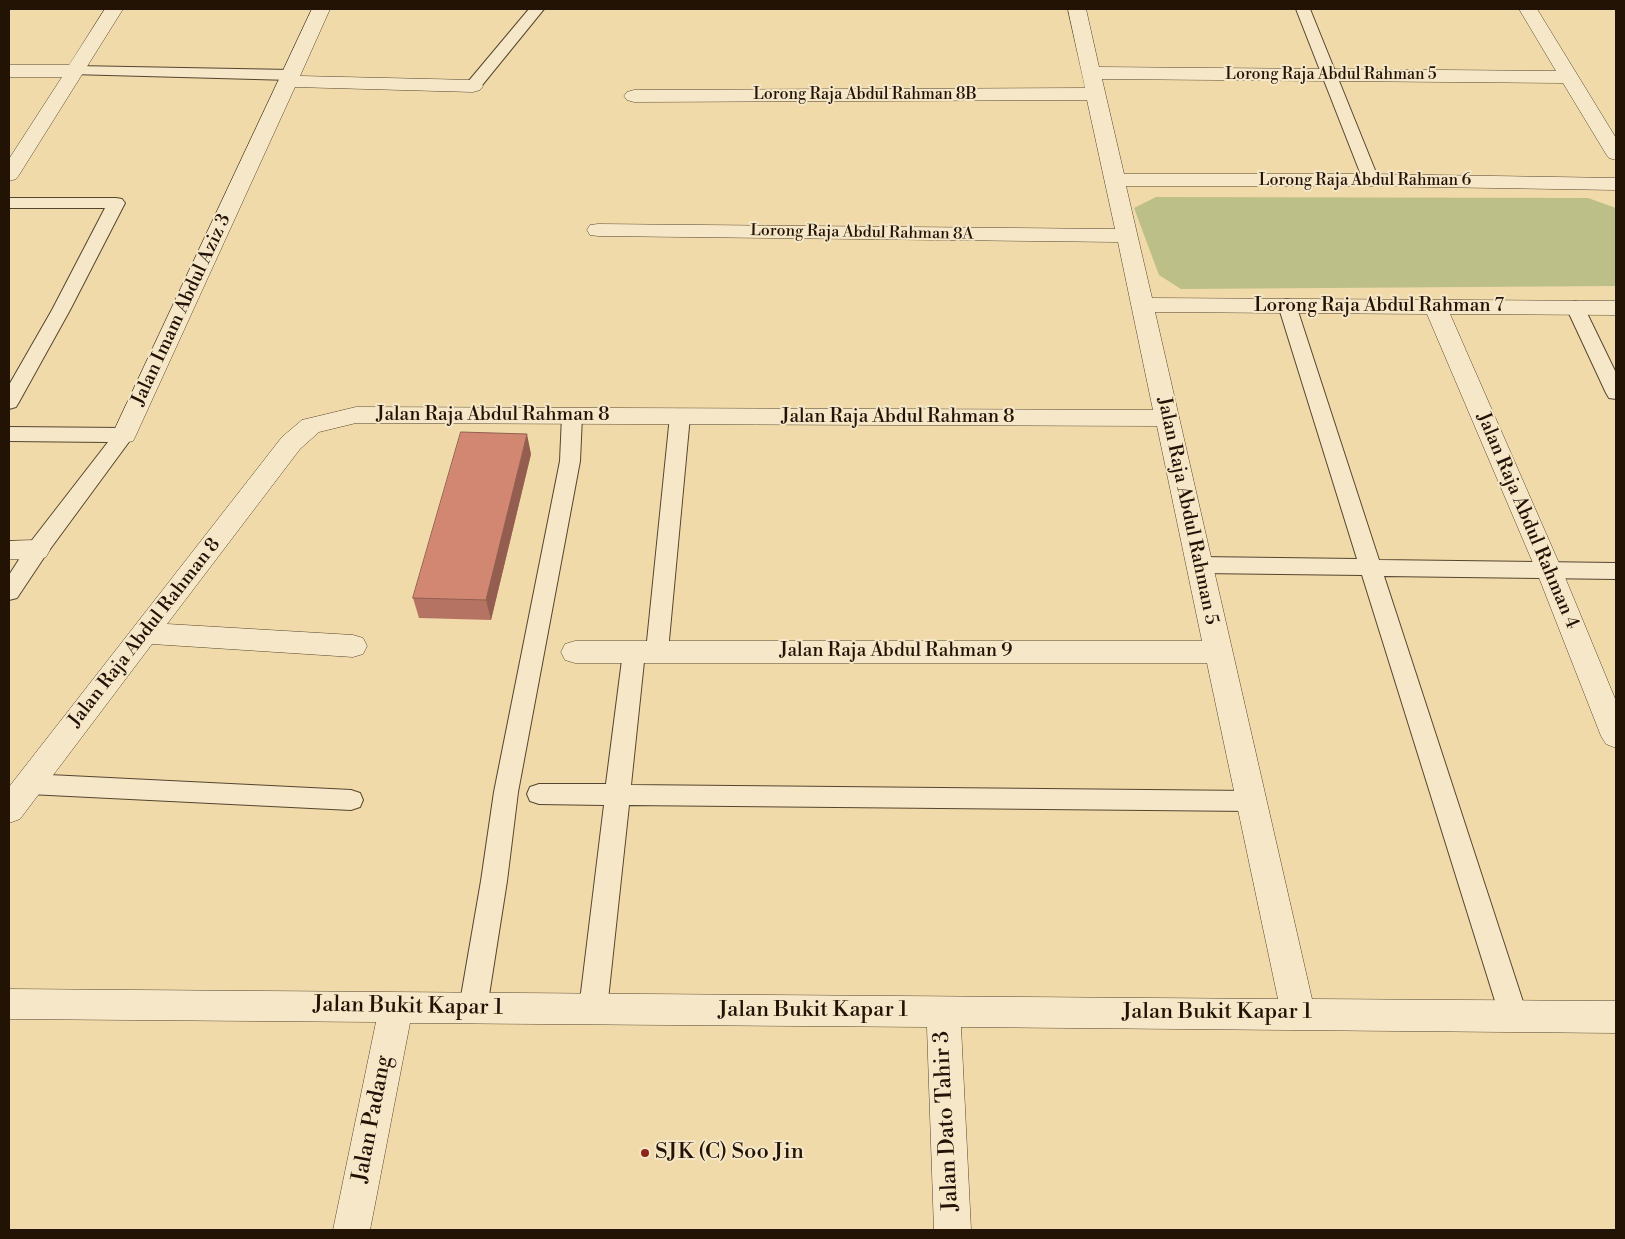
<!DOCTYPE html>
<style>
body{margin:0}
#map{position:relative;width:1625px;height:1239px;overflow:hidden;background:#f1daaa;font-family:"Libre Bodoni",serif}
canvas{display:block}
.frame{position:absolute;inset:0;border:10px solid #221305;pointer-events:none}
</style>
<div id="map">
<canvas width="1625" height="1239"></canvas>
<div class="frame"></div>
</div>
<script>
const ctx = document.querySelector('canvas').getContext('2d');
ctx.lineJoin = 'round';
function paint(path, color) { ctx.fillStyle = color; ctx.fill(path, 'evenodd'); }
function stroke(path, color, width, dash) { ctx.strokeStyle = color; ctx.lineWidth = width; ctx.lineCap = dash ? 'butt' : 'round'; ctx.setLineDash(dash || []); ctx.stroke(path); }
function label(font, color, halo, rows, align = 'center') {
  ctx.font = font + ' "Libre Bodoni",serif'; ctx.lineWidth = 4; ctx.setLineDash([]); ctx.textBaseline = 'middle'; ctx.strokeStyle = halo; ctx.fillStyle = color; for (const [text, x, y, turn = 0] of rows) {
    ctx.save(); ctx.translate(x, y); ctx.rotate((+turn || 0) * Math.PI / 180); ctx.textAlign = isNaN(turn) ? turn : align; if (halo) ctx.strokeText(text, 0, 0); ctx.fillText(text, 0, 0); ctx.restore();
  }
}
paint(new Path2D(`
 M1156,197l432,1 28,10v78l-435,3 -22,-14 -25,-67z`), '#bcbf87');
const lane = new Path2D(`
 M529,9h15l-65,80h-12l-2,-3 2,-3z
 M1296,9h14l69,171 -2,4h-12l-2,-4z
 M76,66l215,4 5,2 3,3 -3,3 -5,2 -220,-6 -3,-3 3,-3z
 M9,198h107l6,1 3,4 -55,107 -51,92 -3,5 -7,2v-24l43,-75 53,-102h-96z
 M1287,299l7,2 2,4 83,255 237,3v16l-232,-3 144,441 -4,9 -10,4 -10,-4 -4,-9 -138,-442 -162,-2 -8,-2 -3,-6 3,-6 8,-2 157,2 -79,-254 2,-4z
 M1575,301l7,2 2,4 32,66v26l-7,-1 -3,-5 -40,-86 2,-4z
 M572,409l7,2 3,5 -2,45 -62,331 -11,89 -20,127 -4,9 -10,4 -10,-4 -4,-9 22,-127 13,-89 66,-331 2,-45 3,-5z
 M680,409l7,2 3,5 -22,235 -3,6 -8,3 -8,-3 -3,-6 24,-235 3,-5z
 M9,427l115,1 7,2 3,5 -89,121 -28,42 -8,2v-25l20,-31 79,-102 -99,-1z
 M634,643l8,3 3,6 -14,133 620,6 9,3 3,7 -3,7 -9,3 -622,-6 -22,204 -4,9 -10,4 -10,-4 -4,-9 25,-204 -65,-1 -9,-3 -3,-7 3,-7 9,-3h67l17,-132 3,-6z
 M29,774l322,16 9,3 3,7 -3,7 -9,3 -322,-16 -9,-3 -3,-7 3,-7z`);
const street = new Path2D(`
 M105,9h18l-104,166 -3,4 -7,2v-22l53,-82h-53v-12h60z
 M312,9h18l-30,67 173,4 7,2 3,4 -3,4 -7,2 -178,-5 -159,348 -3,6 -9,2 -9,-2 -3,-6z
 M1068,9h18l13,58 457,4 -37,-62h18l79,129v22l-7,-2 -3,-4 -43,-71 -461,-4 22,95h247l245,4v12l-245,-4h-245l26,112 464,3v14l-166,-1 112,256 54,131v47l-10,-4 -5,-8 -65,-166 -109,-256 -272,-2 157,687 304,2v32l-655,-6 10,203h-37l-7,-203 -517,-4 -40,207h-37l43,-208 -367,-3v-30l1269,10 -71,-336h-632l-10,-3 -4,-8 4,-8 10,-3h627l-45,-215 -801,-3 -37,9 -19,17 -133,175 186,11 10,3 4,8 -4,8 -10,3 -201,-13 -132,175 -11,4v-36l273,-350 20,-17 54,-13 797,3 -35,-168 -520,-6 -8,-1 -3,-5 3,-5 8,-1 517,5 -28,-129 -453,2 -7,-2 -3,-4 3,-4 7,-2 451,-2z
 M37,540l9,3 4,7 -4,7 -9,3 -28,-1v-18z`);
stroke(lane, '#56452e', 2);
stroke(street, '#56452e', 1);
paint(lane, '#f6e7c8');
paint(street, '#f6e7c8');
paint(new Path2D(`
 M531,454l-40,166 -72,-2 -6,-20z`), '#b57463');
paint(new Path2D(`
 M527,434l4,20 -40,166 -5,-20z`), '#935e50');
const building = new Path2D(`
 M461,432l66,2 -41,166 -73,-2z`);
paint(building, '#d28773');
stroke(building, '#935e50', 1);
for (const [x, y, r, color] of [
 [645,1153,5,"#8f2418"]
]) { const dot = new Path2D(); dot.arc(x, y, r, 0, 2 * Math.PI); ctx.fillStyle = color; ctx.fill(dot); stroke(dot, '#f6e7c8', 2); }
label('16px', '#221305', '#f6e7c8', [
 ["Lorong Raja Abdul Rahman 5",1331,75],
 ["Lorong Raja Abdul Rahman 8B",865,95],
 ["Lorong Raja Abdul Rahman 6",1365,181],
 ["Lorong Raja Abdul Rahman 8A",862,233,1]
]);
label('19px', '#221305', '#f6e7c8', [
 ["Lorong Raja Abdul Rahman 7",1379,306],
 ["Jalan Imam Abdul Aziz 3",182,310,-65],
 ["Jalan Raja Abdul Rahman 8",493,415],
 ["Jalan Raja Abdul Rahman 8",898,417],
 ["Jalan Raja Abdul Rahman 5",1187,511,78],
 ["Jalan Raja Abdul Rahman 4",1527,521,67],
 ["Jalan Raja Abdul Rahman 8",145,633,-52],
 ["Jalan Raja Abdul Rahman 9",896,651]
]);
label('22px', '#221305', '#f6e7c8', [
 ["Jalan Bukit Kapar 1",408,1007,1],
 ["Jalan Bukit Kapar 1",813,1011],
 ["Jalan Bukit Kapar 1",1217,1013],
 ["Jalan Padang",373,1119,-79],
 ["Jalan Dato Tahir 3",947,1121,-93]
]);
label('22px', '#221305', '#f6e7c8', [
 ["SJK (C) Soo Jin",655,1153]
], 'left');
</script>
